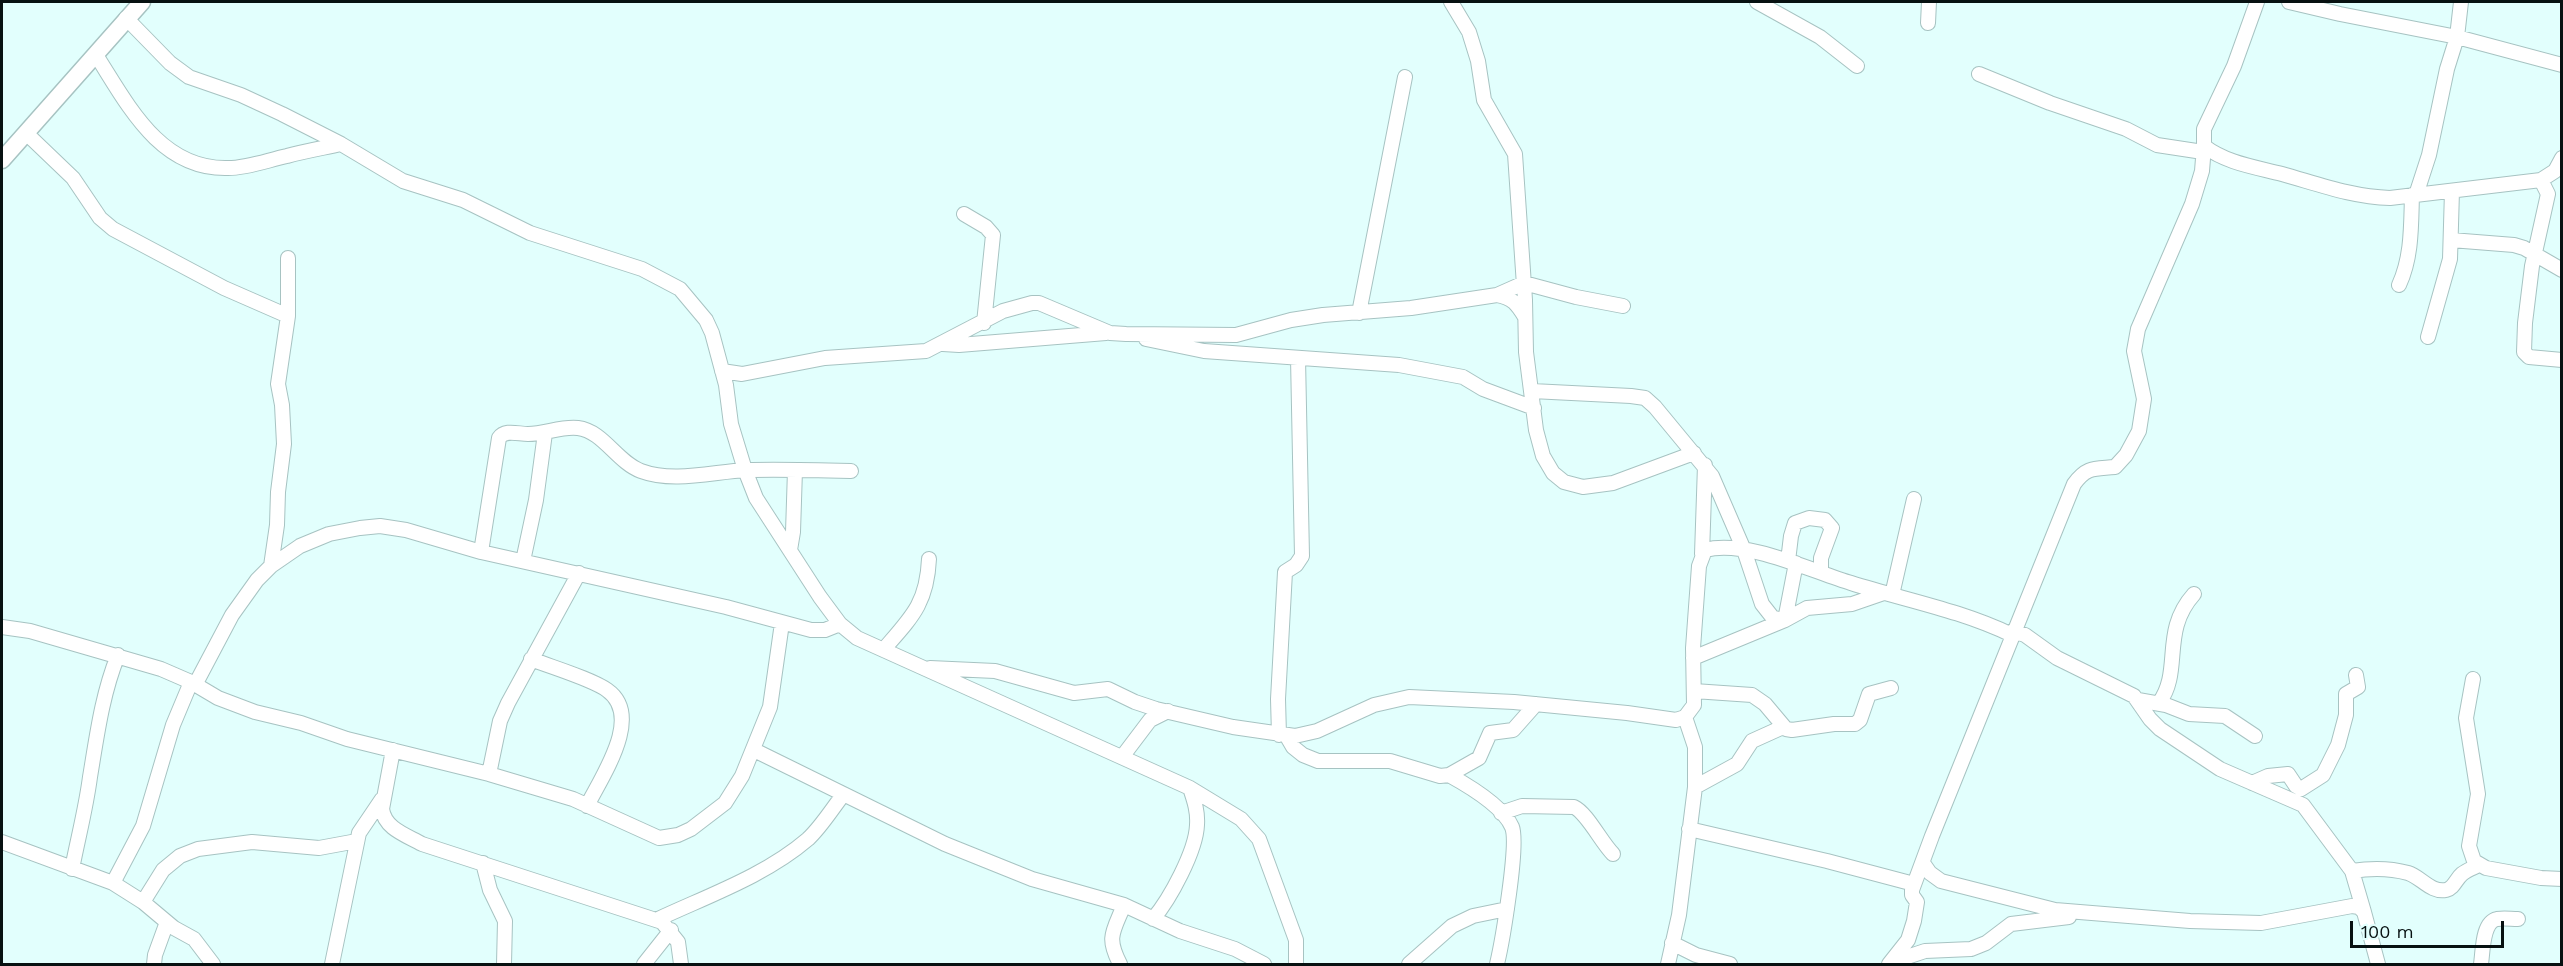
<!DOCTYPE html>
<style>
body{margin:0}
#map{position:relative;width:2563px;height:966px;overflow:hidden;background:#e2fffd;font-family:"Work Sans",sans-serif}
canvas{display:block}
.frame{position:absolute;inset:0;border:3px solid #071111;pointer-events:none}
.scale{position:absolute;left:2350px;top:921px;width:154px;height:27px;box-sizing:border-box;border:3px solid #071111;border-top:0;padding-left:8px;font-size:18px;line-height:21px;white-space:nowrap;color:#071111;-webkit-text-stroke:4px #e2fffd;paint-order:stroke}
</style>
<div id="map">
<canvas width="2563" height="966"></canvas>
<div class="frame"></div>
<div class="scale">100 m</div>
</div>
<script>
const ctx = document.querySelector('canvas').getContext('2d');
ctx.lineJoin = 'round';
function stroke(path, color, width, dash) { ctx.strokeStyle = color; ctx.lineWidth = width; ctx.lineCap = dash ? 'butt' : 'round'; ctx.setLineDash(dash || []); ctx.stroke(path); }
stroke(new Path2D(`
 M2,148l11,-12`), '#a6cbf9', 3);
const minor = new Path2D(`
 M1451,2l18,30 9,29 6,39 31,54 10,146 1,52 10,78 7,26 10,17 11,9 19,5 30,-4 81,-30
 M1757,2l63,35 37,29
 M2257,2l-23,64 -30,63v17c22,17 51,21 78,28 36,10 70,23 108,24l151,-18 14,-9 7,-13
 M2289,2l51,12 117,23 105,28
 M126,18l44,45 19,14 52,18 41,19 59,30 62,37 60,19 67,33 112,36 38,20 26,31 6,13 14,52 5,39 14,46 11,28 64,99 20,27 17,14 333,150 51,31 18,20 37,101v24
 M1928,23l1,-21
 M96,55c32,50 64,115 132,113 20,0 40,-8 59,-12 18,-5 36,-8 54,-12
 M1979,74l71,29 76,26 31,16 46,7
 M26,133l47,45 27,40 13,11 111,59 64,28
 M2541,180l7,14 -16,72 -7,57 -1,29 5,5 33,3
 M2416,195l13,-40 18,-86 10,-32 4,-35
 M964,214l22,13 7,8 -9,88
 M2451,240l63,5 10,3 38,22
 M2399,285c13,-28 12,-59 13,-90
 M1497,295l27,-12 52,14 47,9
 M1359,313l46,-236
 M2428,337l22,-78 2,-68
 M1146,339l58,12 195,14 64,12 20,12 51,19
 M943,344l16,1 147,-12
 M722,371l20,3 83,-16 101,-7 77,-40 29,-8h7l71,30 16,1 110,1 55,-15 32,-5 88,-7 86,-13c16,3 20,9 28,22
 M1532,391l99,5 14,2 10,9 57,69 32,74 18,54 11,14 12,2 22,-12 45,-4 32,-11
 M790,550l3,-18 2,-62
 M481,552l18,-114c6,-9 19,-4 29,-4 17,0 33,-8 50,-6 25,3 39,34 63,43 32,12 71,1 105,-1 35,-1 70,0 105,1
 M1702,554l3,-89
 M523,561l13,-61 9,-67
 M1788,561l3,-25 4,-13 14,-5 16,2 7,8 -11,30v14
 M271,566l6,-41 1,-33 6,-48 -2,-39 -4,-21 10,-68v-58
 M1892,595l22,-96
 M2,627l28,4 131,38 30,13 27,16 37,14 46,11 46,16 142,35 84,25 86,39 19,-3 13,-6 34,-26 17,-27 28,-69 12,-84
 M2013,631l12,4 32,23 77,38 16,23 10,10 60,40 83,36 49,66 12,41
 M884,649c28,-32 43,-46 45,-90
 M1693,658l92,-38 11,-57
 M531,659c20,8 61,20 76,31 37,26 -5,86 -20,116
 M930,668l65,3 79,22 34,-4 27,13 21,7 77,18 62,9 22,-5 57,-26 35,-8 105,5 113,11 49,7 9,-3 9,-12 -1,-57 6,-82 6,-16c41,-11 106,21 146,33 54,17 109,27 161,52
 M2473,679l-7,39 12,76 -9,52 5,15 12,7 55,10 21,1
 M195,685l37,-70 25,-35 14,-14 29,-20 29,-12 31,-6 20,-2 26,4 75,22 245,55 85,23h14l15,-6
 M1694,691l58,4 13,9 21,25 6,1 42,-6h21l5,-4 9,-26 22,-6
 M2138,700l28,5 23,9 36,2 30,20
 M2159,703c24,-33 1,-71 35,-109
 M1279,735l-1,-36 7,-127 11,-7 6,-9 -4,-198
 M1286,735l7,12 10,8 15,6h72l50,15 9,-1 30,-17 11,-25 23,-3 23,-26
 M393,750l-11,59c3,20 24,26 40,35l240,78 16,20 3,22
 M754,750l191,94 87,35 92,26 56,26 55,18 29,15
 M1122,757l28,-37 18,-9
 M489,774l11,-53 8,-18 71,-130
 M1449,775c20,11 54,31 63,52 7,17 -10,116 -15,137
 M2252,783l16,-7 20,-2 8,12 5,3 22,-14 15,-30 8,-30v-21l12,-7 -2,-12
 M1695,787l42,-23 15,-23 31,-14
 M1501,813l21,-7 52,1c13,6 27,35 39,47
 M1689,829l138,32 87,23
 M2,842l111,41 30,19 31,26 20,11 19,25
 M483,863l7,27 15,31 -1,43
 M1923,863l7,10 11,8 114,29 135,11 71,2 91,-17 7,1 5,5 14,52
 M72,869c6,-31 14,-61 18,-92 7,-42 12,-82 28,-122
 M2352,871c19,-3 38,-3 56,2 13,4 23,20 38,17 8,-2 10,-11 16,-16 5,-4 11,-6 17,-9
 M113,883l30,-57 30,-101 18,-43
 M143,902l20,-32 17,-14 18,-7 54,-7 67,6 38,-7
 M1153,919c17,-20 43,-68 44,-94 1,-14 -3,-25 -7,-37
 M656,920c51,-24 109,-44 152,-81 13,-12 24,-30 35,-44
 M1672,943l24,12 34,9
 M1892,962l33,-11 46,-2 15,-6 25,-19 58,-7
 M154,964l1,-9 12,-33
 M332,964l27,-131 23,-34
 M644,964l27,-34
 M1120,964c-14,-27 -7,-32 4,-59
 M1409,964l43,-38 21,-10 34,-7
 M1668,964l11,-49 16,-128v-40l-10,-30
 M1889,964l19,-24 6,-19 3,-19 -5,-7v-5l20,-54 142,-352c13,-18 21,-15 41,-17l11,-12 13,-24 5,-32 -10,-48 4,-22 54,-125 10,-33 2,-25
 M2481,964c2,-12 1,-42 16,-45 7,-1 14,0 21,0`);
const major = new Path2D(`
 M2,160l140,-158`);
stroke(minor, '#a7c3c2', 16);
stroke(major, '#a7c3c2', 19);
stroke(minor, '#fff', 14);
stroke(major, '#fff', 16);
</script>
